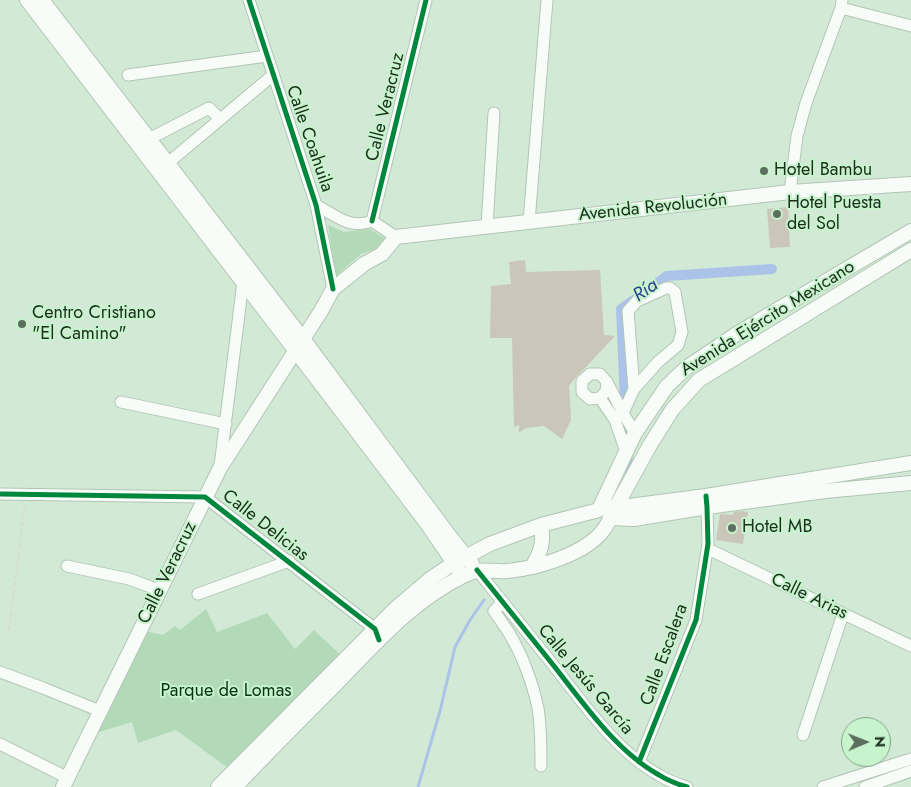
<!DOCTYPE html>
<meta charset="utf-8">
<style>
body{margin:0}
#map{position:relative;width:911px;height:787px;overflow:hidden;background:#d2ead5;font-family:Jost,sans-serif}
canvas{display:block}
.north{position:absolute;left:841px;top:717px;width:50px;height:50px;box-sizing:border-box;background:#c7f4cd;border:1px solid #83a487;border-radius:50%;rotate:89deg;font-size:14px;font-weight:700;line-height:20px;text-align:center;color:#1c2d1e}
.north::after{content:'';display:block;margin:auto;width:18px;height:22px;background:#5c6f5e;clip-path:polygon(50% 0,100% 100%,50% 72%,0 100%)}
</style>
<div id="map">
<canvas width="911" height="787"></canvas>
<div class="north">N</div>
</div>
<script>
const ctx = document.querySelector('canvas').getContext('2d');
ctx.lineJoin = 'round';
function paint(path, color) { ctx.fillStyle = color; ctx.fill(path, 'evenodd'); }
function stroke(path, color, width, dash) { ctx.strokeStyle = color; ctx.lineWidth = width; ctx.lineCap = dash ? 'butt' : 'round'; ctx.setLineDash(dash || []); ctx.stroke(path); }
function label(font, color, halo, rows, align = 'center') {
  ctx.font = font + ' Jost,sans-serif'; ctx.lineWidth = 4; ctx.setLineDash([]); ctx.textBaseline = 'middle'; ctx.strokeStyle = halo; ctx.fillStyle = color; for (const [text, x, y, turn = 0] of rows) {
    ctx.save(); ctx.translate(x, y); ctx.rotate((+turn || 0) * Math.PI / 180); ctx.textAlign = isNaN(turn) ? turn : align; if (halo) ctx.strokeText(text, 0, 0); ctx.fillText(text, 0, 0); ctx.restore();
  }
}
paint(new Path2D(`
 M328,225l16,7 25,-3 16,9 -9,11 -15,5 -25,22z
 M206,609l11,23 50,-19 28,36 19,-19 31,29 -113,112 -56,-41 -38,13 -6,-21 -39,12 52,-103 18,4 12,-9 5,4z`), '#b3dab8');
stroke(new Path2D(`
 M418,787l22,-76 15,-64 15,-27 14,-20`), '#abc2e9', 3);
stroke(new Path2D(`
 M628,469l-7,-160 46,-33 105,-7`), '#abc2e9', 10);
paint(new Path2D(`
 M788,207l2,40 -20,1 -3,-39z
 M525,260l1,12 74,-2 4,65 11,1 -30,32 -8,8 -8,10 2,34 -9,19 -18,-13 -18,2 -7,5v-8l-5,2 -2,-89h-22l1,-52 20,-2 -2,-22z
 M741,511l7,1 -5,32 -27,-4 4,-26 13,1v-3z`), '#cac6ba');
const minor = new Path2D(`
 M249,0l67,205 17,84
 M841,8l70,18
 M128,75l139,-19
 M149,139l60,-31 11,11
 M168,163l105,-88
 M790,192l7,-56 9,-33 35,-95 1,-8
 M316,205c19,10 34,25 56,16
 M372,221l54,-221
 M372,221l24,16
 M529,222l18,-222
 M487,226l7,-113
 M607,382l-1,9 -6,7 -10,1 -8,-7v-11l8,-7h10l7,8 16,31 12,20
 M600,398l15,22 11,32
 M121,402l105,22
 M615,420l8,-7 11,-24 24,-27 20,-17 4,-13 -7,-40 -5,-4h-4l-29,13 -9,10 6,78
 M220,466l23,-184
 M0,494l205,3 170,132 3,8
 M708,549l203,97
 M67,566l62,13 30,11
 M477,570c26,32 51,64 77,96 29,37 63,86 105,109 8,5 18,9 28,12
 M198,594l91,-33
 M503,602l-9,9c5,7 10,14 15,22 13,21 24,51 29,75 3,19 3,38 3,58
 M0,672l43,16 57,23
 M803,735l40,-121
 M0,744l68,34
 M639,762l57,-142 12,-76 -1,-37 -1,-7
 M823,787l88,-28
 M865,787l46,-16`);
const major = new Path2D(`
 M27,0l268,350 133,175 30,44
 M42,0l261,339 148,199 21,26
 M601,505l34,-72 32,-47 19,-18 52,-35 173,-102
 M612,514l38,-69 22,-35 27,-30 212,-130
 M532,567c9,-16 12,-23 9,-42
 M63,787l157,-319 101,-157 12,-22 31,-25 18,-10 14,-17 394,-45 121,-8
 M218,787l178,-179 34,-29 24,-16 36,-19 51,-19 58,-15 2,-5 13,3 92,-12 205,-33
 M235,787c33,-35 67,-69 101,-103 38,-39 76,-83 127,-108 4,-2 9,-4 14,-5 7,-2 21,1 30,0 32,-3 91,-19 103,-53l24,1 73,-12 118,-16 86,-8`);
stroke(minor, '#b2c5b4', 13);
stroke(major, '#b2c5b4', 16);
stroke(new Path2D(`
 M9,631l16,-127`), '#d5dcd5', 2, [5, 2.5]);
stroke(minor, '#f8fcf9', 11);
stroke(major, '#f8fcf9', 14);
stroke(new Path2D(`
 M249,0l67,205 17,84
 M372,221l54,-221
 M0,494l205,3 170,132 4,11
 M477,570c26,32 51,64 77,96 29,37 63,86 105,109 8,5 18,9 28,12
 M639,762l57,-142 12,-76 -1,-37 -1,-11`), '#00873e', 5);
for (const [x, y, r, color] of [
 [764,171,5,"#5c6f5e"],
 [777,214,5,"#5c6f5e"],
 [22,324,5,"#5c6f5e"],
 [732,528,5,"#5c6f5e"]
]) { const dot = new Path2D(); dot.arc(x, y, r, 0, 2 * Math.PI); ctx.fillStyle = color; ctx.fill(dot); stroke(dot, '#c7f4cd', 2); }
label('18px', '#1c2d1e', '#c7f4cd', [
 ["Calle Veracruz",386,107,-76],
 ["Calle Coahuila",309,139,71],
 ["Avenida Revolución",653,208,-6],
 ["Avenida Ejército Mexicano",768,319,-32],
 ["Calle Delicias",265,526,38],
 ["Calle Veracruz",168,573,-64],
 ["Calle Arias",809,597,26],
 ["Calle Escalera",665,655,-70],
 ["Calle Jesús García",585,680,50]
]);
label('18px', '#1c2d1e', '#c7f4cd', [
 ["Hotel Bambu",774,171],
 ["Hotel Puesta",787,204],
 ["del Sol",787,225],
 ["Centro Cristiano",32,314],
 ["\"El Camino\"",32,335],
 ["Hotel MB",742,528]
], 'left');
label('18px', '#053413', '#c7f4cd', [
 ["Parque de Lomas",226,692]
]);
label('italic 19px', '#2b3f89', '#c7f4cd', [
 ["Ría",646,291,-35]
]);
</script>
